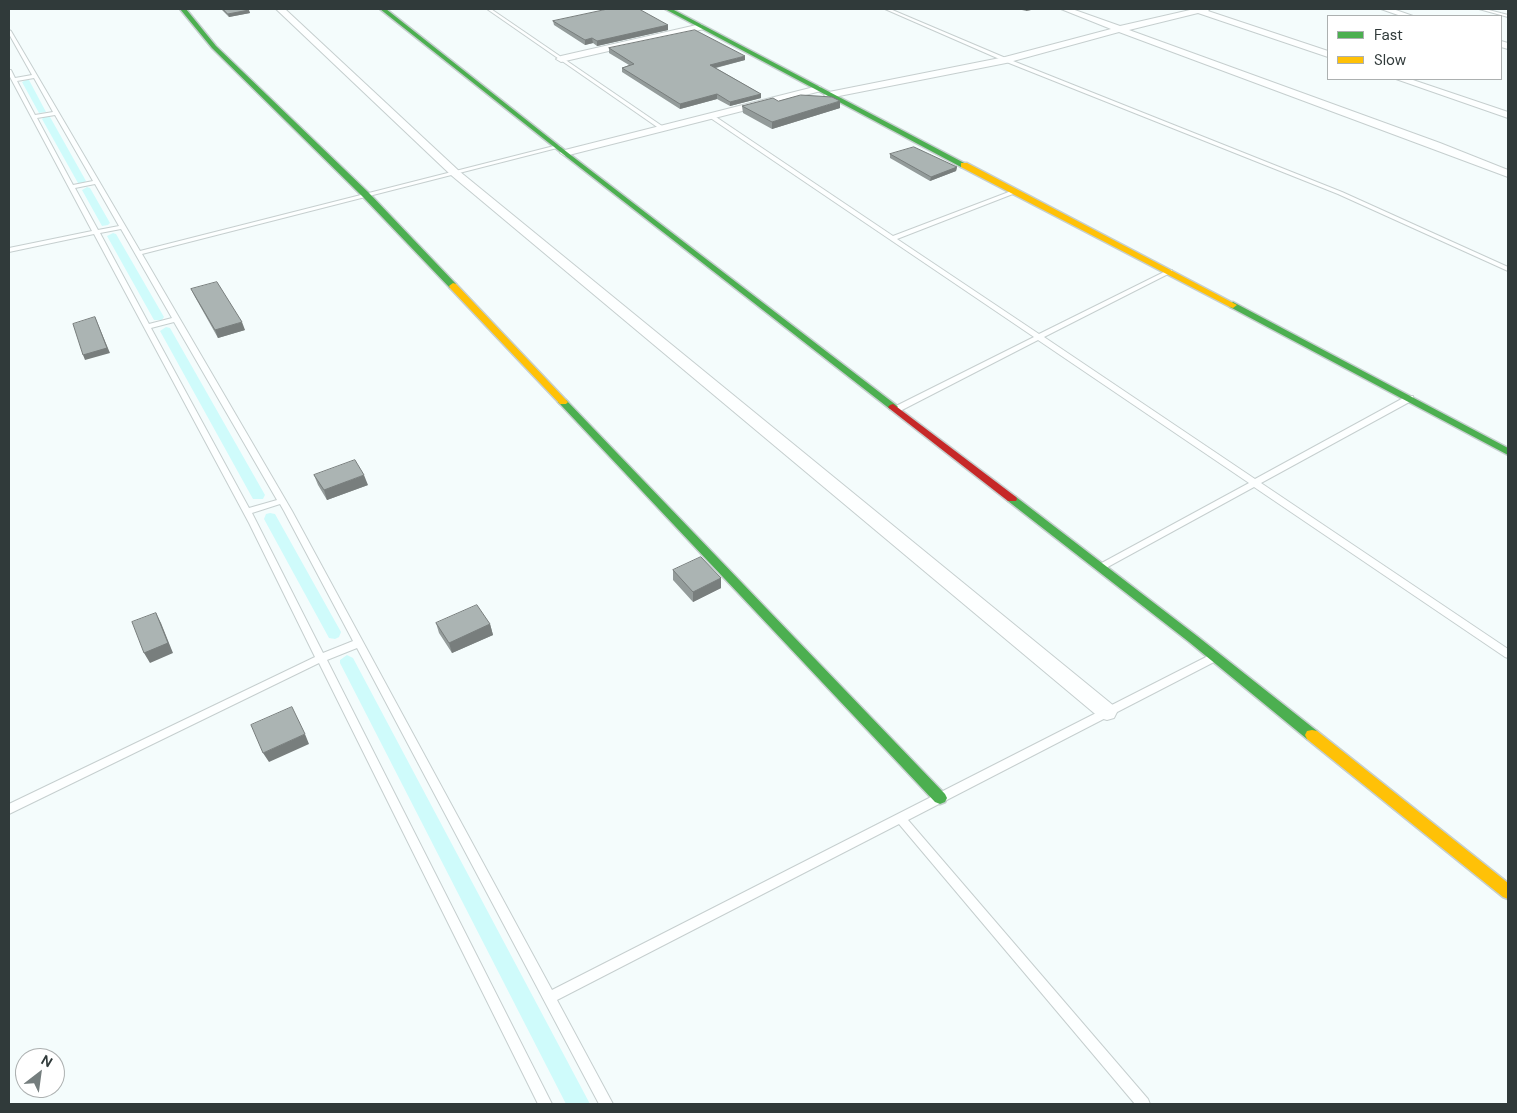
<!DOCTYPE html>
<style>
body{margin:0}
#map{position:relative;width:1517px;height:1113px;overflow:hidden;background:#f4fcfc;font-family:"DM Sans",sans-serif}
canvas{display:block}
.frame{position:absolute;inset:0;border:10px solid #303a3a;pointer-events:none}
.legend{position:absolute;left:1327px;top:15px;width:175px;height:65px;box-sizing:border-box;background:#fff;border:1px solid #acb0b0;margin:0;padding:6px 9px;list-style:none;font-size:15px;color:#303a3a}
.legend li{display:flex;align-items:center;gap:10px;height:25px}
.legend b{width:25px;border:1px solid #acb0b0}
.north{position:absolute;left:15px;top:1048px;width:50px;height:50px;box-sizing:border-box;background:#fff;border:1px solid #acb0b0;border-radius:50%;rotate:30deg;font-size:14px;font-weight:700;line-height:20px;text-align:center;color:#303a3a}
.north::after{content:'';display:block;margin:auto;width:18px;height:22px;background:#757e7e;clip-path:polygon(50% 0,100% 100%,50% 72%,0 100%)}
</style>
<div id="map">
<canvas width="1517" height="1113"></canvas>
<div class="frame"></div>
<ul class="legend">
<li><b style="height:6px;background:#4caf50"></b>Fast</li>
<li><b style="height:6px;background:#ffc107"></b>Slow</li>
</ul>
<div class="north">N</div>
</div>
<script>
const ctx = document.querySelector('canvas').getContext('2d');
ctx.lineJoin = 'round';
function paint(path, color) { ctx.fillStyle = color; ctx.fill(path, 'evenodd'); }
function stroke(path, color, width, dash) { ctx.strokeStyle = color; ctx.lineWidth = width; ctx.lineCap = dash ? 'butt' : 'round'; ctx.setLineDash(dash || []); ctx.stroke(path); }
paint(new Path2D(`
 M26,80h3l17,32 -7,1 -17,-31z
 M44,117h6l36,64 -2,2h-6l-36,-64z
 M87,187l3,1 20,35 -2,2 -6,1 -20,-36z
 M113,233l3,1 48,83 -2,3h-8l-47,-84z
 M166,327l4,1 95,167 -2,4h-10l-93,-168z
 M270,513l5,1 66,118 -2,5 -4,2 -6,-1 -65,-119 2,-5z
 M347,655l6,3 237,446h-24l-226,-441v-3z`), '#cffbfb');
const lane = new Path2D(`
 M487,9h4l174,119 -5,1z
 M885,9h5l118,50 334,133 166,75v4l-170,-77 -334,-133z
 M1479,9h6l23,6v2z
 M9,30l2,1 129,220 418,-106 3,2 -419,107 150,257 260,479 658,-335h6l2,3 -2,3 -308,159 240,279 2,5h-15l-236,-280 -342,176 56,104h-14l-242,-456 -30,12 225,444h-14l-219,-441 -310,151v-10l306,-147 -66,-134 -155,-289 -85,18v-4l83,-17 -83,-156v-5h2l4,8 17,-3 -23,-41zM34,78l19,34 -18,3 -18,-34zM55,115l38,66 -20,4 -36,-67zM95,184l24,42 -21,4 -23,-42zM121,229l51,89 -23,6 -49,-91zM174,322l103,178 -28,8 -98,-180zM280,504l4,7 69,130 -30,12 -71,-140z
 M709,115h4l180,121 121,-46h4v2l-121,47 142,95 129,-64h4v2l-128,65 211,142 152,-83h6v4l-152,83 247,166v9l-3,-1 -251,-170 -150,82h-6l-1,-2 1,-2 151,-82 -211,-143 -138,71h-6l-1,-2 1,-2 140,-70 -325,-220z`);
const street = new Path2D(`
 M276,9h9l174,162 655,535 3,6 -3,6 -7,2 -7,-2 -649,-543z
 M1061,9h11l48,17 70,-16 -1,-1h21l-2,2 120,40v6l-130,-44 -69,17 311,113 68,27v7l-389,-145 -113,31 -177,35 -5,-3 5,-3 176,-35 106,-28z
 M1381,9h12l20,7h-12z
 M701,24l4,3 -1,2 -143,33 -5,-3 5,-3z
 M1501,41l7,2v6l-7,-2z
 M1396,79h14l98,33v6z
 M818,86l3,1v4l-256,65 -5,-3 1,-2z`);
const fast = new Path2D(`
 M180,9h6l30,37 153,147 87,91v4h-6l-87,-91 -151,-149z
 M380,9h6l186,147 324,249 2,2 -2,2h-6l-322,-251z
 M665,9h7l296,156 -7,2z
 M1233,302l275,146v7l-278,-148 -1,-2z
 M563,399l3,1 379,394 2,4 -2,4 -5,2 -5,-2 -375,-398 -2,-2 2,-2z
 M1012,496l4,1 181,139 120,95 2,4 -2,4 -5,1 -5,-1 -118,-97 -181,-141 -1,-2z`);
const slow = new Path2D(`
 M961,163h6l270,142 -4,3 -3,-1 -269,-140z
 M453,283l3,1 110,116 2,2 -2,2h-6l-110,-116 -1,-2z
 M1312,730l5,1 191,152v16l-5,-2 -196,-158 -2,-4 2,-4z`);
const jam = new Path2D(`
 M893,404l123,93 1,2 -1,2h-8l-118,-92 -2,-2 2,-2z`);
stroke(lane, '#c6cfcf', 2);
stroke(street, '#c6cfcf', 2);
stroke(fast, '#c6cfcf', 3);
stroke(slow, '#c6cfcf', 3);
stroke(jam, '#c6cfcf', 3);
paint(lane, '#fdffff');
paint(street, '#fdffff');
paint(fast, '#4caf50');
paint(slow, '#ffc107');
paint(jam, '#c62828');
paint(new Path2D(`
 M221,9h27l2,4 -21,4z
 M1018,9h18l-10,2z
 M553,21l115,4v5l-71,16 -4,-3 -8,2 -31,-20z
 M609,48l136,12 -29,8 45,26v4l-31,8 -13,-7 -37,10 -58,-37v-4l7,-3 -20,-12z
 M778,101l62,7 -68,21 -29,-16 -1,-7z
 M890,154l67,13 -1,4 -26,10 -40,-23z
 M191,289l54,41 -27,8 -23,-41z
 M314,475l54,10 -41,15 -9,-15z
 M673,570l48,8v10l-28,14 -20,-22z
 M436,623l54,1 3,11 -41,18 -13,-20z`), '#939b9a');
paint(new Path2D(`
 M1026,9h10l-10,2z
 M249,10l1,3 -21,4 -1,-3z
 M668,25v5l-71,16v-5z
 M592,38l1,5 -8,2v-5z
 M745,56v4l-35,9v-4z
 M717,94v5l-37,10v-5z
 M761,94v4l-31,8v-4z
 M840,101v7l-68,21v-7z
 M957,167l-1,4 -26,10 1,-4z
 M95,317l15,36 -25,7 -2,-5z
 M242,322l3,8 -27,8 -3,-8z
 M364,475l4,10 -41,15 -3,-10z
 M721,578v10l-28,14v-10z
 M156,613l5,10 12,30 -23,10 -6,-10z
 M490,624l3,11 -41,18 -3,-10z
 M305,734l4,10 -40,18 -6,-9z`), '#787e7d');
const building = new Path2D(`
 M223,9h25l1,1 -21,4z
 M608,9h31l29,16 -71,16 -5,-3 -7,2 -32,-19z
 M695,30l50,26 -35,9 51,29 -31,8 -13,-8 -37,10 -58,-36 12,-4 -25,-16z
 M801,95l31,2 8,4 -68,21 -30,-16 31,-8 5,3z
 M914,147l43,20 -26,10 -41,-23z
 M217,282l25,40 -27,8 -24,-41z
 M95,317l12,31 -24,7 -10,-31z
 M355,460l9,15 -40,15 -10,-15z
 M701,557l20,21 -28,14 -20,-22z
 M477,605l13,19 -41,19 -13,-20z
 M156,613l12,30 -24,10 -12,-31z
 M292,707l13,27 -42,19 -12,-28z`);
paint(building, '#abb4b3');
stroke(building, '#787e7d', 1);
</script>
